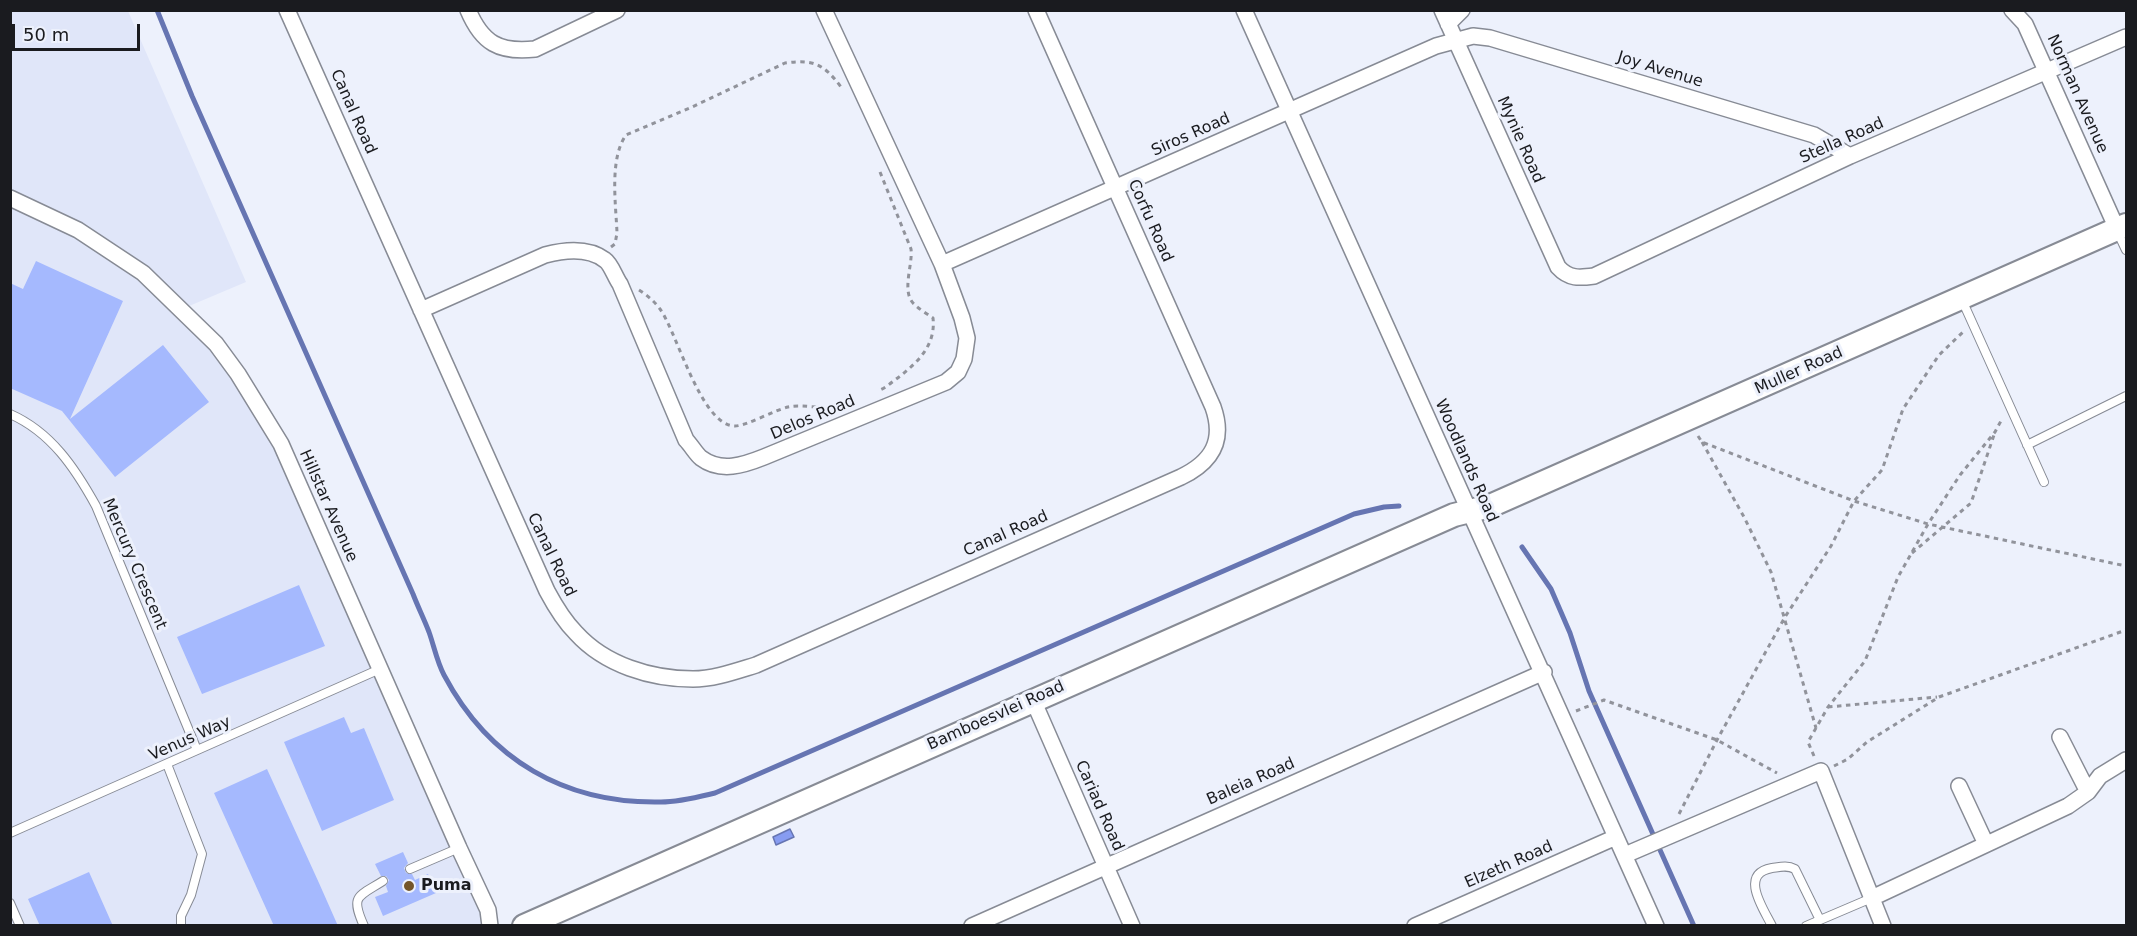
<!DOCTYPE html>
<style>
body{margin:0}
#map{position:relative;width:2137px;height:936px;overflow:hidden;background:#edf1fc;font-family:"DejaVu Sans",sans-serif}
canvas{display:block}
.frame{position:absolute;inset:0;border:12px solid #1a1b1f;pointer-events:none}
.scale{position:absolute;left:12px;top:24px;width:128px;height:27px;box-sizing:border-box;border:3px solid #1a1b1f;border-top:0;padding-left:8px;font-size:18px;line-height:21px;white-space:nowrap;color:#1a1b1f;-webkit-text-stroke:4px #edf1fc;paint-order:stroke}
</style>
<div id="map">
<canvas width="2137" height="936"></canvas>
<div class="frame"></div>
<div class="scale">50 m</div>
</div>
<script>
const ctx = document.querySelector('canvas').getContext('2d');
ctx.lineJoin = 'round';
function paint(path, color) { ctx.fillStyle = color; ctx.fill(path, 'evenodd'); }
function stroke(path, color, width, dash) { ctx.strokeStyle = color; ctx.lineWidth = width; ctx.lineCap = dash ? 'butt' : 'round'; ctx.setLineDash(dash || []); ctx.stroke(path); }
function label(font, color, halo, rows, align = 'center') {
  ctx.font = font + ' "DejaVu Sans",sans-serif'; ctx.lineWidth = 6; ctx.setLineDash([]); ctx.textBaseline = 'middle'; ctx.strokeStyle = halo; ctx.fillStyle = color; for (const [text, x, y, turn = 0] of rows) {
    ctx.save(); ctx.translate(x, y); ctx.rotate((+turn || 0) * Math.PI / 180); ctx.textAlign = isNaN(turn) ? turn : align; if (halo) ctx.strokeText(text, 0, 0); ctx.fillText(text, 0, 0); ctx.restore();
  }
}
paint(new Path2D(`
 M10,11h118l118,271 -64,27 79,98 227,518h-477z`), '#e0e6f9');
const water = new Path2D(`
 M790,829l4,8 -18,8 -3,-8z`);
paint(water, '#879cf1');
stroke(water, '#6675b2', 1.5);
stroke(new Path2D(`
 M157,10l35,86 221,498c5,13 11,25 16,38 5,14 8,30 15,43 45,85 121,129 217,127 18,0 37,-5 54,-9l639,-279 30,-7 15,-1
 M1522,547l29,42 19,44 19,58 105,235`), '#6675b2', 5);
paint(new Path2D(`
 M36,261l87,40 -53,118 93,-74 46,57 -94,75 -53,-66 -52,-23v-105l13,6z
 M299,585l26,61 -123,48 -25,-57z
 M344,717l7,16 13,-5 30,72 -72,31 -38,-89z
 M267,769l52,114 19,43h-64l-60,-133z
 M403,852l5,11 -4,5 2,5 6,1 3,6 13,-6 8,19 -53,23 -8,-19 13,-5 -2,-6 3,-6 -3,-4h-5l-6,-12z
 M89,872l24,54h-73l-12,-27z`), '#a5b9fe');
const lane = new Path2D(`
 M2117,231l9,19
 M1962,300l82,182
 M10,414c41,18 65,54 86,92l101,244
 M2027,445l99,-49
 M167,764l35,90 -11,41 -10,21v10
 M10,833l370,-164
 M410,869l49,-21
 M10,903l10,23
 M364,926c-14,-31 -6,-29 19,-45
 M1772,926c-9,-18 -33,-52 0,-58 8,-1 15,-3 23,1l25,51
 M1806,926l68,-29`);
const street = new Path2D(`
 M287,10l260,581c8,15 17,30 29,42 29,32 75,46 117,46 21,0 43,-8 63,-14l425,-188c31,-15 44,-36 32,-70l-177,-397
 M468,10c14,33 31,43 67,39l82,-39
 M1244,10c137,306 277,610 412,916
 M1442,10l116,257c11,12 21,11 36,9l256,-120 276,-119
 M2012,10l13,14 92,205
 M1448,24l14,-14
 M10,198l68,32 65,43 73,71 22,30 43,70 178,404 29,62 2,16
 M942,264l494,-218 37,-10 17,2 324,97 36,21
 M421,310l124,-55c19,-5 43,-8 60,5 6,4 10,17 15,24l66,156c5,5 10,14 15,18 20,15 43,7 63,-1l182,-75 12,-10 6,-13 3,-21 -5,-20 -20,-54 -118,-254
 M1033,700l99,226
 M2060,737l28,55
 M1959,786l27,58
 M1625,855l196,-84 62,155
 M1874,897l194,-91 20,-14 12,-16 26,-16
 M972,926l572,-254
 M1415,926l201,-89`);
const secondary = new Path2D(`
 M524,926l930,-411 36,-9 636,-281`);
stroke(lane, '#878b95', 10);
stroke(street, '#878b95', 18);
stroke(secondary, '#878b95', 26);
stroke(new Path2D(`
 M880,172l31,77c2,16 -10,43 3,55 5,5 13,10 19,14 3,27 -15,44 -34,59 -6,4 -12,10 -19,13
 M611,247l4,-3 2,-11c-1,-28 -8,-74 9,-98l66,-28 93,-44c28,-4 39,1 56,24
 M639,290c8,5 15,11 21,19 17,23 41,117 75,117 11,0 40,-16 53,-19 14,-3 34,2 50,1
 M1698,436l4,6 152,59 74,23 198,42
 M1702,442l42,75 27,55 45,156
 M1912,553l59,-50 23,-68
 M1828,707l109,-10
 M1576,711l28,-11 113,40 60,33
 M1814,756l-6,-14 20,-35 37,-46 33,-84 30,-53 32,-49 35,-43 7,-13
 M1834,766l14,-7 19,-17 72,-45 187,-67
 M1679,814l38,-74 68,-123 46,-71 23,-45 28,-31 21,-61 36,-54 24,-23`), '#91939b', 3, [4.5, 4.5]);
stroke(lane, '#fff', 8);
stroke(street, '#fff', 15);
stroke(secondary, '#fff', 22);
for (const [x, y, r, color] of [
 [409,886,6,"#74552a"]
]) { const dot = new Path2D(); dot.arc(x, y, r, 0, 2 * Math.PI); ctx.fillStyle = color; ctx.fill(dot); stroke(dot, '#edf1fc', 2); }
label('16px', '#1a1b1f', '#edf1fc', [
 ["Joy Avenue",1660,70,17],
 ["Norman Avenue",2077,94,66],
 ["Canal Road",353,112,66],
 ["Siros Road",1191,135,-24],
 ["Mynie Road",1520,140,66],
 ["Stella Road",1842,141,-24],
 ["Corfu Road",1150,221,66],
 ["Muller Road",1799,371,-24],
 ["Delos Road",813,418,-23],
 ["Woodlands Road",1466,461,66],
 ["Hillstar Avenue",328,506,66],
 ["Canal Road",1006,534,-24],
 ["Canal Road",551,555,64],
 ["Mercury Crescent",134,564,67],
 ["Bamboesvlei Road",996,716,-24],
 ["Venus Way",190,739,-24],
 ["Baleia Road",1251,782,-24],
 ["Cariad Road",1099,806,66],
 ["Elzeth Road",1509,865,-24]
]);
label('bold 16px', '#1a1b1f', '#edf1fc', [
 ["Puma",421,886]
], 'left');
</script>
